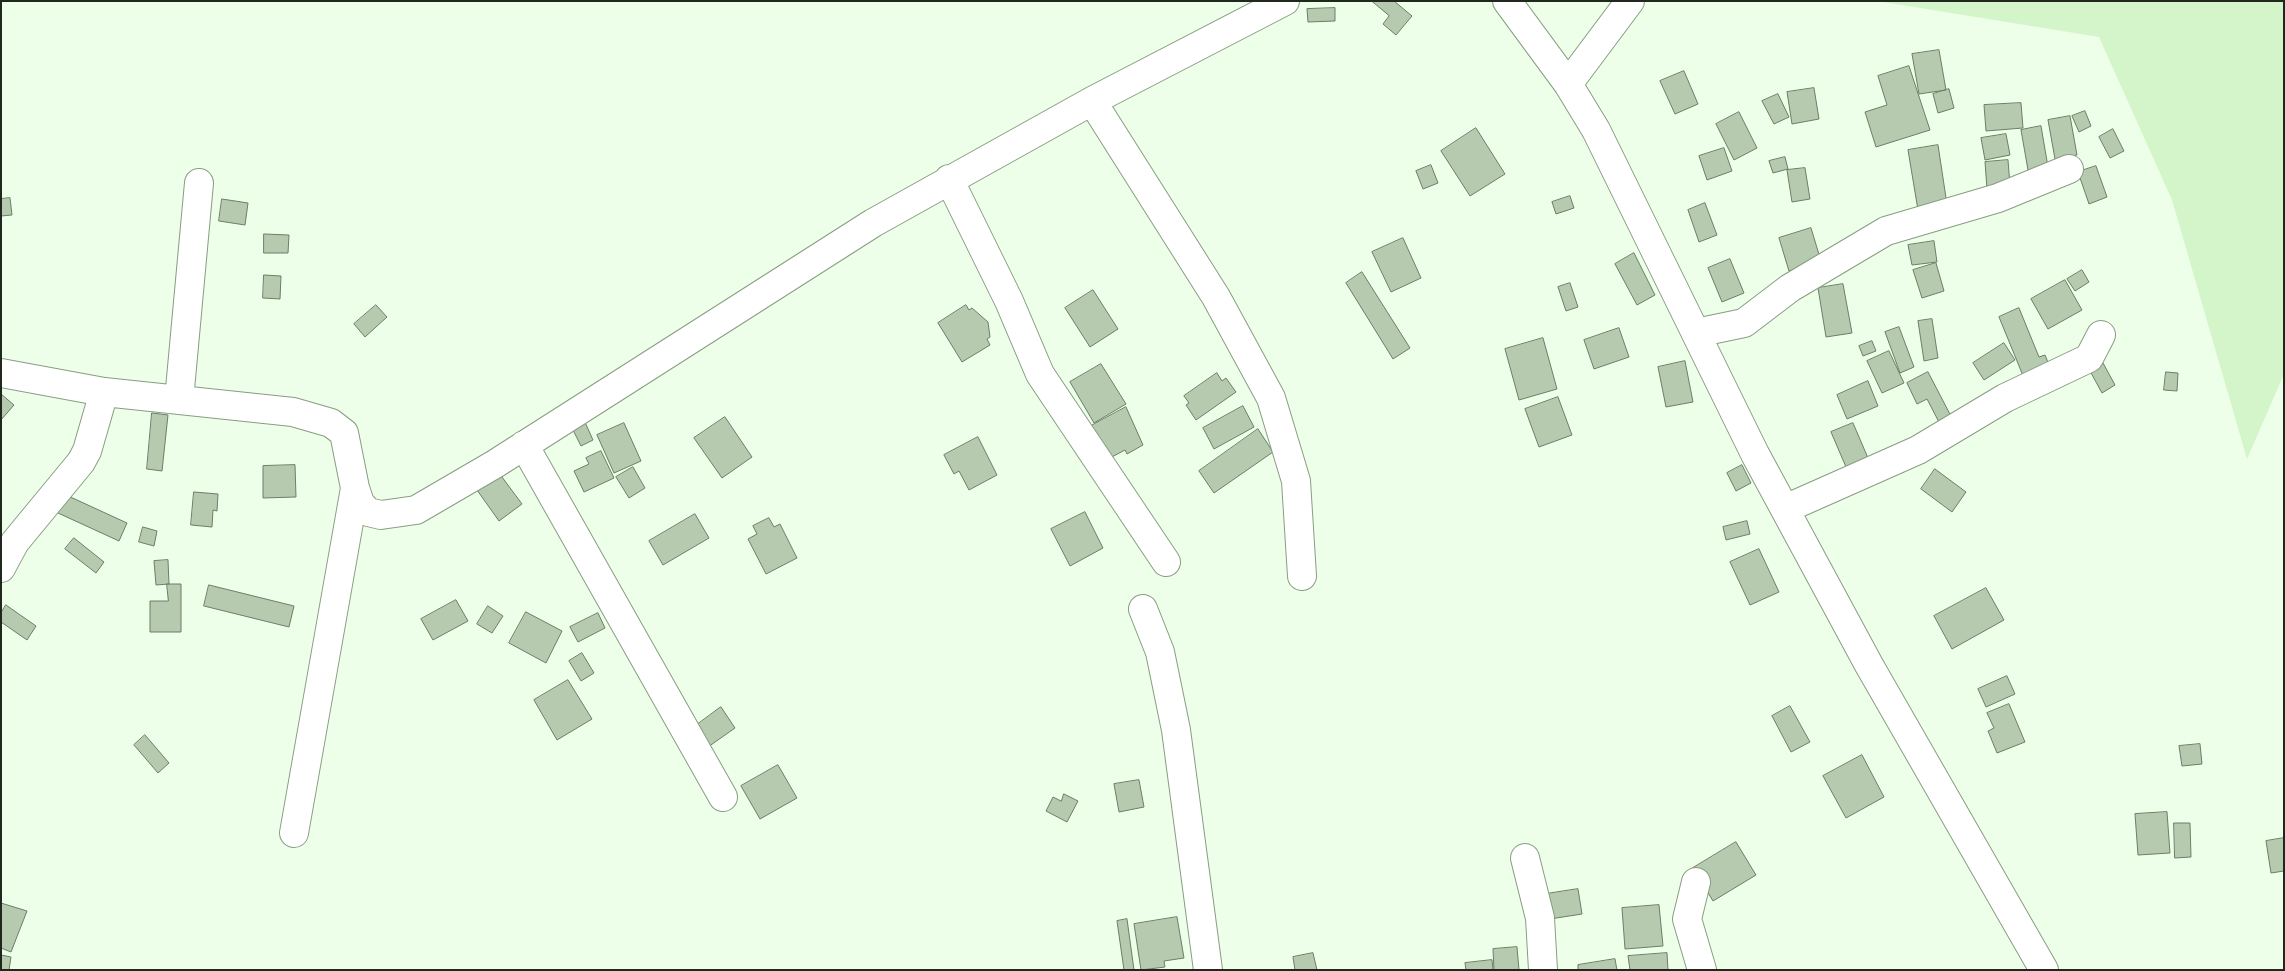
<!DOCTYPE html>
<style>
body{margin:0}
#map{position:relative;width:2285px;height:971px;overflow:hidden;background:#edffe8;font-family:"Exo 2",sans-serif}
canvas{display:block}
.frame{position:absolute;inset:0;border:2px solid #20281d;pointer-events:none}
</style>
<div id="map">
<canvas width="2285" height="971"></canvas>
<div class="frame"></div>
</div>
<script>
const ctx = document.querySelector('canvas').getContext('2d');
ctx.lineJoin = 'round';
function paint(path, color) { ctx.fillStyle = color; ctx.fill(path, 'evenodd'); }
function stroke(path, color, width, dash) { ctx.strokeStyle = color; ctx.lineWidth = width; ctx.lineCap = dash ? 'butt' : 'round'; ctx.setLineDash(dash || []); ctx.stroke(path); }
paint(new Path2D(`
 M1877,1h407v373l-37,85 -75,-259 -73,-163z`), '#d4f5ca');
const building = new Path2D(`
 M1372,1h22l18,15 -16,19 -13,-11 6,-8z
 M1335,8v13l-27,1 -1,-13z
 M1939,50l7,40 -27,4 -7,-40z
 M1909,66l21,64 -54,17 -11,-35 22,-7 -9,-29z
 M1684,71l14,33 -23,10 -15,-33z
 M1814,88l5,31 -27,5 -5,-32z
 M1949,89l5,19 -16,5 -5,-19z
 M1778,94l11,23 -15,7 -12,-23z
 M2021,103l2,25 -37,3 -2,-26z
 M2085,111l6,15 -12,6 -7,-16z
 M1739,112l18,36 -23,12 -18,-36z
 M2070,116l7,39 -22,4 -7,-39z
 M2041,126l7,41 -20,3 -7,-40z
 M1476,128l29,46 -35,22 -29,-45z
 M2113,129l11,22 -14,7 -11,-21z
 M2006,134l4,21 -25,5 -4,-22z
 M1938,145l10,66 -29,5 -11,-66z
 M1724,148l8,23 -25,9 -8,-24z
 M1785,157l3,12 -15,4 -4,-12z
 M2008,160l2,26 -23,3 -2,-27z
 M1431,165l7,18 -15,6 -7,-18z
 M2096,166l11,31 -18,7 -11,-32z
 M1805,168l5,31 -18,3 -5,-32z
 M1570,196l4,12 -18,6 -4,-12z
 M10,198l2,17 -11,1v-17z
 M222,199l26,4 -3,22 -26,-4z
 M1705,203l12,32 -18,7 -11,-32z
 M1811,228l10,33 -32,10 -10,-33z
 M264,234l25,1 -1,18h-24z
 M1403,238l18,40 -30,14 -19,-40z
 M1934,241l3,21 -25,3 -4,-20z
 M1634,253l21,42 -18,10 -22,-41z
 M1730,259l14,34 -22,9 -14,-34z
 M1936,263l8,28 -22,7 -9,-28z
 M2082,270l7,12 -14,9 -8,-12z
 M1362,272l48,76 -17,11 -47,-76z
 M264,275l17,1 -1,23 -17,-1z
 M2065,280l17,30 -34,19 -17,-30z
 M1570,283l8,24 -12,4 -8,-24z
 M1843,284l9,49 -26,4 -8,-49z
 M1093,290l25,39 -28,18 -25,-39z
 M376,305l11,12 -22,20 -11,-13z
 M966,305l3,5 3,-2 16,14 2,15 -3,2 3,6 -28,17 -24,-39z
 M2019,308l20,49 6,-2 7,17 -26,11 -27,-66z
 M1932,319l6,39 -14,3 -6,-40z
 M1899,327l15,40 -14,6 -15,-41z
 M1619,328l10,29 -35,12 -10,-29z
 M1543,338l14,51 -38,11 -14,-51z
 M1872,341l4,10 -13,5 -4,-10z
 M2004,343l11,17 -31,20 -11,-17z
 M1889,351l15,32 -22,10 -15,-32z
 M1685,361l8,41 -27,5 -8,-40z
 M2103,363l12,22 -13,8 -12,-22z
 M1101,364l25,40 -32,19 -24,-41z
 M1928,372l25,48 -12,6 -14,-27 -10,5 -10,-21z
 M2166,372l12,1 -1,18 -13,-1z
 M1217,373l5,8 4,-3 10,14 -40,28 -10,-15 3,-2 -5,-7z
 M1868,381l10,25 -31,13 -10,-24z
 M1,394l13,11 -13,15z
 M1558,397l14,38 -33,12 -14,-38z
 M1243,406l11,21 -40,22 -11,-21z
 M1126,407l17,38 -16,9 -2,-4 -17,9 -17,-33z
 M152,413l16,2 -6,56 -15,-2z
 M725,417l27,40 -30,21 -28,-40z
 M584,420l9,20 -12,6 -10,-20z
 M624,423l17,38 -27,12 -17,-38z
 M1853,423l18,42 -22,9 -18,-42z
 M1258,429l15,23 -59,41 -15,-22z
 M978,437l19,38 -28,15 -10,-19 -5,3 -10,-19z
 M601,451l13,27 -30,14 -10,-21 15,-7 -3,-6z
 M295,465l1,32 -33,1v-32z
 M1742,465l9,18 -15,8 -9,-18z
 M633,467l12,21 -16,10 -13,-21z
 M1935,469l31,23 -14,20 -31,-23z
 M499,473l23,31 -23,17 -22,-31z
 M194,492l24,2 -1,17 -4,-1 -1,17 -21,-2z
 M66,495l61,28 -8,18 -61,-28z
 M1085,512l18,36 -33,18 -19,-37z
 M695,514l14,24 -46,27 -14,-24z
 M769,518l5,9 6,-3 17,34 -31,16 -18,-35 9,-5 -4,-8z
 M1747,521l3,13 -24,6 -3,-13z
 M143,527l14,4 -3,15 -15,-4z
 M74,538l30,24 -8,11 -31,-24z
 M1759,549l20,43 -29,13 -20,-43z
 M168,560l1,24 -13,1 -2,-24z
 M167,584h14v48h-31v-31h18z
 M209,585l85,21 -5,21 -85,-21z
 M1986,588l18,32 -52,29 -18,-33z
 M456,600l12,21 -35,19 -12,-21z
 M6,605l30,21 -9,14 -26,-18v-9z
 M488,606l15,10 -11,17 -15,-9z
 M526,612l36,19 -16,32 -37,-20z
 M598,613l7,15 -27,14 -8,-15z
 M582,653l12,20 -13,8 -12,-20z
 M2007,676l8,18 -29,13 -8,-18z
 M568,680l24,39 -35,21 -23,-40z
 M2009,704l16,38 -28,11 -9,-22 6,-3 -7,-15z
 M1790,706l20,36 -19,10 -19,-36z
 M721,707l14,21 -27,19 -14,-20z
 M145,735l24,28 -11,10 -24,-28z
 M2200,744l2,20 -20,2 -3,-20z
 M1862,755l22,42 -38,21 -23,-42z
 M778,765l19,33 -37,21 -19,-33z
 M1139,780l5,27 -25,5 -5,-28z
 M1064,794l14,7 -11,21 -21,-11 7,-14 8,4z
 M2167,812l3,41 -32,2 -3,-41z
 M2174,823h16l1,34 -16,1z
 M2284,838v33l-13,2 -5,-32z
 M1736,842l20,33 -43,26 -20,-33z
 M1578,889l4,25 -32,5 -4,-25z
 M1,903l26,8 -16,41 -10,-4z
 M1659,905l4,41 -38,3 -3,-41z
 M1177,917l7,41 -20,3 1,6 -24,3 -7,-46z
 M1127,919l7,51h-10l-7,-49z
 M1517,947l2,23h-25l-1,-21z
 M1313,953l4,17h-22l-2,-13z
 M1667,953l1,17h-38l-2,-14z
 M1,955l10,2 -2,13h-8z
 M1615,959l2,11h-39v-5z
 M1492,960l1,10h-27l-1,-7z`);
paint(building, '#b5caaf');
stroke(building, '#6b7e66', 1);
const minor = new Path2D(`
 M1507,1l61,83 28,46 159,324 114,211 175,305
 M1568,84l62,-83
 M1092,101l124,196 55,101 25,83 6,95
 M949,179l60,122 31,73 126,188
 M1696,333l48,-10 46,-35 96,-57 112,-33 71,-29
 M1,373l103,19 189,20 38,11 13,10 11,55 5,15 8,9 13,3 35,-5 79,-46 378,-241 219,-122 193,-100
 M179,400l20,-217
 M524,445l199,352
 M1785,509l133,-59 87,-52 84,-40 12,-23
 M1,568l14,-26 66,-80 6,-11 17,-59
 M1143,609l17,43 16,78 32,240
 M294,833l61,-345
 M1525,858l15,60 3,52
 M1696,882l-9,37 15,51`);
stroke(minor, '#899d83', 30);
stroke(minor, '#fff', 28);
</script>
